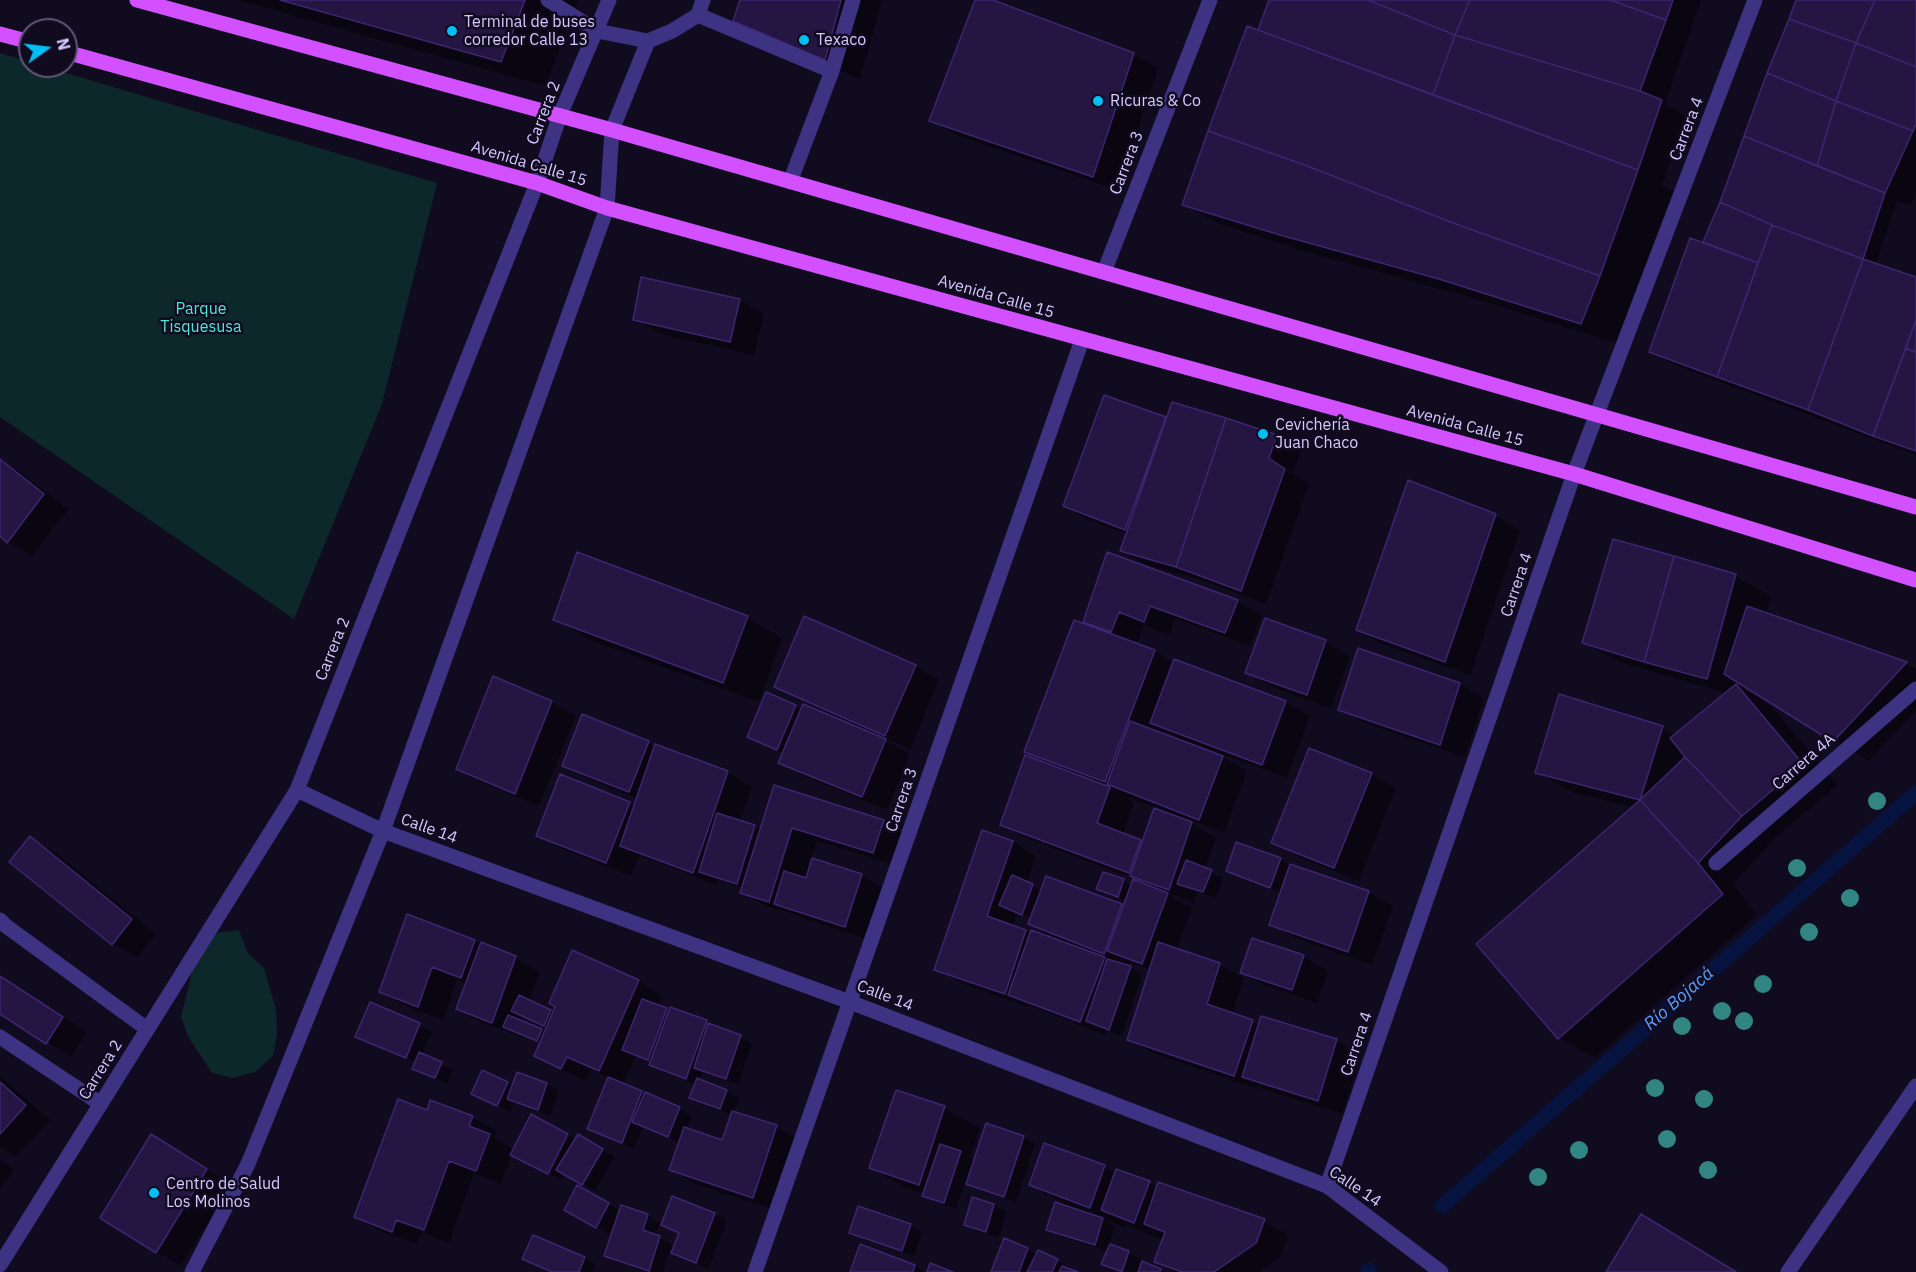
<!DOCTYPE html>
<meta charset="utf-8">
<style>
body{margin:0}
#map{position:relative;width:1916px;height:1272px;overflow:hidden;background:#110b20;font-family:"IBM Plex Sans",sans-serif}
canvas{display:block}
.north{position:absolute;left:18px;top:18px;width:60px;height:60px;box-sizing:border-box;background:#110b20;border:2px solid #605779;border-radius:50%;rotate:76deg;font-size:16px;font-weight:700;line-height:24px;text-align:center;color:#d6c9ff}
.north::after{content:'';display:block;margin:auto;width:21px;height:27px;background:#00bff4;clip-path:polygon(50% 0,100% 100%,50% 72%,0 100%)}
</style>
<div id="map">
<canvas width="1916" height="1272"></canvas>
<div class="north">N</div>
</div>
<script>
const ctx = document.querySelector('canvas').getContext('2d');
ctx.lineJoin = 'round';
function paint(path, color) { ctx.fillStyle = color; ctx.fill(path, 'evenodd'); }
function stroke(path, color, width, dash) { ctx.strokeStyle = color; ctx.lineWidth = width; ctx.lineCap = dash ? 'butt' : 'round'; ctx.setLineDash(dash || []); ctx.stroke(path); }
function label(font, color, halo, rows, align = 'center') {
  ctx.font = font + ' "IBM Plex Sans",sans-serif'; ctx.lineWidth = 5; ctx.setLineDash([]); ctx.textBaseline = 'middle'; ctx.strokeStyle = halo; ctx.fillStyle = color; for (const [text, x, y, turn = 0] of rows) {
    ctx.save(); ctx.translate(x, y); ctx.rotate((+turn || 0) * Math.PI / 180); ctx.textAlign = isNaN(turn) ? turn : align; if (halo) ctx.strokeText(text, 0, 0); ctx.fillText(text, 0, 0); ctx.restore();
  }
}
paint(new Path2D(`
 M0,53l30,9v4h12l395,117 -55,221 -88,215 -294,-202z
 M239,930l8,22 17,16 12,42 1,24 -4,22 -18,16 -22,6 -21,-5 -24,-37 -7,-19 11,-45 9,-22 16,-17z`), '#0d282a');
paint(new Path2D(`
 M237,0h342l-34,86z
 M742,0h140l-22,79 -90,-39 -35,-20z
 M977,0h11l145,54 25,14 -40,122 -162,-55 -25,-14z
 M1270,0h431l-36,104 21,12 -24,69 11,6 -57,152 -140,-44 -159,-44 -98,-31 -35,-20 81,-171 -5,-3z
 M1797,0h119v193l-6,13 -13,-5 -21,63 40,15v176l-241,-90 -24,-14 52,-107 18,-41z
 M740,300l24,14 -10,41 -94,-21 -25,-15z
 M1105,397l62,22h59l50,18 25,14 -8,22 16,11 -43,120 -64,-24 -56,-15 -24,-14 5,-17 -38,-14 -24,-14z
 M0,460l20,12 48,37 -36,47 -25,-14 -7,-8z
 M1409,482l87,34 24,14 -50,145 -88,-31 -24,-14z
 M1614,541l122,35 35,20 -5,19 140,48 10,6v41l-47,51 -123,-75 -1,4 26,16 67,79 -61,51 -44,48 24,31 -162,143 -36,-20 74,-230 -61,-16 -35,-20 125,-44 14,7 50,-42 -107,-31 -36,-20z
 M1108,554l129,47 25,14 -12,31 -75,-28 -6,17 -25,-10 -8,20 18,6 20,12 111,39 25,14 -23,62 -111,-41 -9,-6 -2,5 57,21 25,14 -23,62 -96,-36 -1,1 7,5 -11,32 20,8 12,-33 37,14 24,14 -11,31 18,9 -7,20 -19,-6 -3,11 -21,-8 -1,2 20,11 -16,42 43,14 25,14 -12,36 28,11 76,16 25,14 -19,59 -74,-23 -9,-5 -1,3 -105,-36 -24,-14 22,-68 -21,-9 -2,5 14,8 -20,61 -15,-6 -2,5 -75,-29 -1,1 -68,-24 -25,-14 76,-127 24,14 -9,27 15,8 83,17 2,-7 -17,-6 -12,-7 25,-7 10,5 2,-7 -109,-41 -24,-14 44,-61 -20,-12 71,-123 -13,-7zM1016,910l15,8 -2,6 26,14 -1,2 -23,-6 -19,-8 5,-12 -3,-2z
 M747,618l35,20 -23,64 -169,-62 -35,-21z
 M1325,642l25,14 -19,52 -59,-21 -25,-15z
 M1359,650l101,34 24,14 -19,59 -101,-34 -24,-14z
 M915,666l24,14 -29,69 -25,-11 -1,2 26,14 -23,56 -82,-34 -25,-14 4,-8 -35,-17 46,-31 7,4 46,15 1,-3 -49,-22 -24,-14z
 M551,702l25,14 -37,90 -57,-23 -25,-14z
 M583,716l73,31 71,25 25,14 -12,36 21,8 14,-43 109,34 24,14 -10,31 -81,-25 -6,18 50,16 24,14 -15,51 -70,-23 -6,-3 -28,-8 -24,-14 1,-4 -24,-8 -2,5 -78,-30 -8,21 -69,-27 -24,-14 91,-32 6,4 3,-8 -49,-20 -25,-14z
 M1372,774l24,14 -37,93 -62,-25 -24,-14z
 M30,838l25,14 101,82 -19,24 -24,-14z
 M1280,859l11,7 77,26 25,14 -21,59 -76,-27 -25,-14 11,-31 -42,-16 -13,-7z
 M475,941l41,17 24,14 -11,30 25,12 84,-33 24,14 -4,11 48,16 46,21 -14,42 -35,-13 -3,9 27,10 12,7 -6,15 43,14 25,14 -23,70 -83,-27 -24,-15 9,-26 -37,-16 -9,22 -33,-14 -12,-7 21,-50 -18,-8 -6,11 -26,-12 -24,-14 5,-12 -59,-20 -25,-14 10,-25 -10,-4 -14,40 -38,-14 -24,-14zM524,1016l24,11 -2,5 -24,-10zM636,1056l16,6 -1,3 12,7 33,12 -5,14 12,7 29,10 -9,27 -37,-13 6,-13 -12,-7 -57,-24z
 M1303,957l25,14 -11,32 -51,-17 -24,-14z
 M0,976l87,56 -16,25 -71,-45z
 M371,1004l61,28 -10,23 31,15 -6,14 -33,-16 2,-5 -47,-20 -12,-7z
 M0,1076l50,44 -34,37 -16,-10z
 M507,1083l7,4 33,-3 12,7 -9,25 -35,-15 -5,11 -37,-18z
 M944,1108l36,20 -10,30 5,3 48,-24 12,7 -19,58 -36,-12 -15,-8 -9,27 -20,-7 -11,-8 -19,-6 -35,-20z
 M427,1112l45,5 25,14 -3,7 21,12 53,-15 8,5 2,-4 37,21 -20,34 -31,-18 -3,7 -49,-26 -11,30 -27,-11 -25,70 -28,-11 -4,12 -37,-13 -24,-14z
 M1045,1144l60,23 11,6 148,48 24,14 -7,22 -22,15h-85l-18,-10 7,-22 -25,-10 -11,-6 -2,3 -17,-6v1l7,5 -6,18 20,8 12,7 -1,2 24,10 -49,-1 -12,-7 5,-13 -48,-15 -12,-7 22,-22 -40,-22z
 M176,1150l55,34 -50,82 -24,-14z
 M0,1159l14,11 -14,19z
 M578,1187l43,24 1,-4 26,9 12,7 -5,13 17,8 -9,28h-17l-28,-10 -12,-7 11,-34 -1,-1 -7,14 -43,-25z
 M973,1199l21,6 12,7 -7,26 -21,-7 -12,-7z
 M715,1214l12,7 -19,48 -35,-16 7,-19 -17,-9z
 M910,1225l12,7 -8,24 -51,-17 -12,-7z
 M861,1246l54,20 9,6h-72z
 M1027,1249l10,6 20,5 12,7 -1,3 6,2h-82z
 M584,1258l12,7 -3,7h-42l-27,-13z`), '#0007');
stroke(new Path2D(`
 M1442,1206l474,-413
 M1367,1272l2,-2`), '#05133e', 15);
const building = new Path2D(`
 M280,0h245l-24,62z
 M740,0h101l-16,60 -92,-39z
 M975,0h18l141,53 -41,124 -164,-56z
 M1269,0h99l87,35 -22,60 -175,-65z
 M1368,0h102l-15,35z
 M1470,0h140l56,20 -26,71 -185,-56z
 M1610,0h63l-7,20z
 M1796,0h79l-19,43 -67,-24z
 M1875,0h41v67l-60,-24z
 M1789,19l67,24 -20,58 -69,-28z
 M1247,26l391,144 -38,106 -144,-52 -154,-60 -94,-33z
 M1455,35l185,56 22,9 -24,70 -205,-75z
 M1856,43l60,24v57l-3,7 -77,-30z
 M1767,73l69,28 -19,65 -73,-30z
 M1836,101l77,30 -28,62 -68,-27z
 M1208,131l94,33 154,60 144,52 -19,48 -142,-45 -159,-44 -98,-30z
 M1744,136l141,57 -22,66 -91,-34 -52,-23z
 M1720,202l52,23 -14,38 -55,-21z
 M1772,225l91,34 -55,151 -91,-33z
 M1690,238l68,25 -41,114 -68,-25z
 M1863,259l53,18v43l-43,116 -65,-26z
 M641,277l99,22 -10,43 -97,-22z
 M1916,320v32l-10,-4z
 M1906,348l10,4v99l-43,-15z
 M1104,395l62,22 -41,113 -62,-24z
 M1172,402l54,16 -50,149 -56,-16z
 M1226,418l51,17 -8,23 16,11 -44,122 -65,-24z
 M0,459l44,35 -37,49 -7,-7z
 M1408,480l88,34 -51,148 -89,-32z
 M1613,539l61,17 -30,106 -62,-19z
 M577,552l171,64 -25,67 -170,-63z
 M1107,552l131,48 -13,33 -75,-27 -6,16 -25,-10 -8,20 -28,-10z
 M1674,556l62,18 -29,105 -63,-17z
 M1747,606l160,56 -74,80 -109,-68z
 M804,616l112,49 -31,71 -111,-49z
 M1265,618l61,22 -19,55 -62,-22z
 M1074,620l81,30 -50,132 -81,-30z
 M1358,648l102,35 -20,62 -102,-35z
 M1174,659l112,42 -24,64 -112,-42z
 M493,676l59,25 -37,93 -59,-25z
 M1736,684l67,80 -61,52 -57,-59 -15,-19z
 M766,692l30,13 -19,45 -30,-13z
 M1559,694l104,32 -23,74 -105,-27z
 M803,704l83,35 -24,58 -84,-34z
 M582,714l67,27 -20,51 -67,-26z
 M1130,721l93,35 -24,64 -92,-36z
 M655,744l73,27 -35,102 -73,-27z
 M1309,748l63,25 -38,95 -63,-25z
 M1025,755l85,32 -13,36 44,17 -12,33 -129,-48z
 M1685,757l57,59 -44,47 -58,-63z
 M560,774l70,28 -24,61 -70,-27z
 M774,785l110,35 -11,33 -81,-25 -23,74 -29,-9z
 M1640,800l58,63 25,31 -165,145 -82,-95z
 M1154,808l38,14 -23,68 -39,-14z
 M717,813l38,12 -18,59 -38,-12z
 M982,830l31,11 -26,75 39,14 -21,64 -71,-24z
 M30,836l102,83 -20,26 -103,-83z
 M1236,842l45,16 -11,30 -44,-17z
 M812,858l50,16 -17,53 -71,-23 10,-33 22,7z
 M1186,860l26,10 -9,22 -26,-8z
 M1290,864l79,27 -21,61 -79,-27z
 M1103,872l21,7 -6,18 -22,-8z
 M1012,875l21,9 -11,31 -23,-10z
 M1046,876l76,28 -18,50 -76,-30z
 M1133,879l35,14 -26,71 -35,-13z
 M407,914l68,26 -14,38 -29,-11 -14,40 -39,-15z
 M1031,930l74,27 -25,65 -72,-27z
 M1252,938l52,17 -12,35 -52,-17z
 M481,942l35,14 -24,67 -36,-14z
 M1158,942l62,21 -13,41 46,16 -19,56 -107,-36z
 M572,950l67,30 -40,91 -32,-14 -6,12 -27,-13 21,-49 -6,-4z
 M1107,959l24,7 -22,64 -23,-9z
 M0,976l63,41 -17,27 -46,-30z
 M519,995l32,15 -7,16 -33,-15z
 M642,999l25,9 -19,52 -26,-10z
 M370,1002l50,21 -14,35 -51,-21z
 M670,1007l37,13 -21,59 -37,-14z
 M508,1015l34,14 -5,12 -34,-14z
 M1261,1016l76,23 -19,62 -76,-24z
 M708,1023l33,12 -15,44 -32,-11z
 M419,1052l23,10 -7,16 -23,-9z
 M482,1070l26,12 -11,24 -26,-12z
 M517,1072l30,11 -9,27 -31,-11z
 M608,1077l34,14 -20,52 -35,-14z
 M697,1078l30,12 -7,19 -31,-11z
 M0,1082l26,23 -26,29z
 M896,1090l49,16 -26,79 -50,-17z
 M645,1092l35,15 -12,30 -36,-15z
 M398,1099l29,11 3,-10 43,16 -4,10 21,8 -14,37 -27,-10 -25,69 -28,-10 -4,12 -38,-15z
 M732,1111l45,14 -24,73 -84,-28 15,-43 38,13z
 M531,1114l37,20 -20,40 -38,-19z
 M986,1123l38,13 -20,61 -38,-13z
 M151,1134l56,35 -51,84 -56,-35z
 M578,1134l25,15 -21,36 -26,-15z
 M1044,1143l61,22 -15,43 -61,-23z
 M940,1144l21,7 -17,52 -22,-7z
 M1116,1169l34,12 -16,42 -33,-13z
 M1158,1182l107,37 -9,24 -42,29h-32l-28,-10 11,-30 -21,-8z
 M577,1185l32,18 -13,25 -32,-18z
 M672,1196l43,17 -19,50 -25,-10 8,-20 -18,-8z
 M972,1197l22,7 -8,28 -22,-7z
 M1055,1202l48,16 -8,27 -49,-15z
 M621,1205l27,9 -5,16 17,6 -11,35 -45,-15z
 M858,1206l53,18 -9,27 -53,-18z
 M1641,1214l95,58h-130z
 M533,1235l52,22 -6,15h-27l-30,-13z
 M1004,1238l24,10 -9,24h-28z
 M860,1244l55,21 -2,7h-63z
 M1110,1244l19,7 -7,21 -21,-8z
 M1038,1250l20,9 -6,13h-25z
 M1142,1261l19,8 -1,3h-22z
 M930,1263l23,9h-26z
 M1062,1266l16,6h-19z`);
paint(building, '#241542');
stroke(building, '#3d2570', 1.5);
stroke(new Path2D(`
 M548,0l49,31 51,10
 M698,15l134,56
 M790,182l42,-111 21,-71
 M1104,272l106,-272
 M297,790l86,41 467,171 477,184 114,86
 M1716,863l200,-174
 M0,920l6,6 141,103
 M0,1037l101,67
 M1327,1186l247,-712 181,-474
 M0,1265l297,-475 240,-607 23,-68 49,-115
 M192,1272l56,-108 135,-333 224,-623 5,-78 36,-89 24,-10 26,-16 5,-15
 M755,1272l327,-932
 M1788,1272l128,-186`), '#3e3283', 15);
stroke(new Path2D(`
 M137,0l475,130 1304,377
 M0,34l30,8
 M66,52l471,131 70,25 967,266 342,106`), '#d350ff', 15);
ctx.fillStyle = '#318583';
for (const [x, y] of [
 [1877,801],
 [1797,868],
 [1850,898],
 [1809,932],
 [1763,984],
 [1722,1011],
 [1744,1021],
 [1682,1026],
 [1655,1088],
 [1704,1099],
 [1667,1139],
 [1579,1150],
 [1708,1170],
 [1538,1177]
]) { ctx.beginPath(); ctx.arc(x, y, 9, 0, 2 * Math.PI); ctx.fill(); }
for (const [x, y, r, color] of [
 [452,31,6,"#00bff4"],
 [804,40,6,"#00bff4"],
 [1098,101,6,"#00bff4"],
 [1263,434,6,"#00bff4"],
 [154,1193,6,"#00bff4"]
]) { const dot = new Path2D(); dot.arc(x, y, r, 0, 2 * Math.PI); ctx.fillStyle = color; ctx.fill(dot); stroke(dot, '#110b20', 2); }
label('16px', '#d6c9ff', '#110b20', [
 ["Terminal de buses",464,22],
 ["corredor Calle 13",464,40],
 ["Texaco",816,40],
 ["Ricuras & Co",1110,101],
 ["Cevichería",1275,425],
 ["Juan Chaco",1275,443],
 ["Centro de Salud",166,1184],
 ["Los Molinos",166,1202]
], 'left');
label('16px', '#d6c9ff', '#110b20', [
 ["Carrera 2",544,113,-69],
 ["Carrera 4",1687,129,-69],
 ["Carrera 3",1127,163,-69],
 ["Avenida Calle 15",529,164,17],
 ["Avenida Calle 15",996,297,16],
 ["Avenida Calle 15",1465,426,15],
 ["Carrera 4",1517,585,-71],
 ["Carrera 2",333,649,-68],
 ["Carrera 4A",1804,762,-41],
 ["Carrera 3",902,800,-71],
 ["Calle 14",429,829,20],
 ["Calle 14",885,996,21],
 ["Carrera 4",1357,1044,-71],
 ["Carrera 2",101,1070,-58],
 ["Calle 14",1355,1187,34]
]);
label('16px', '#4ce8d4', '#110b20', [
 ["Parque",201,309],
 ["Tisquesusa",201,327]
]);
label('italic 18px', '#579eff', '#110b20', [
 ["Río Bojacá",1679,999,-41]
]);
</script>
